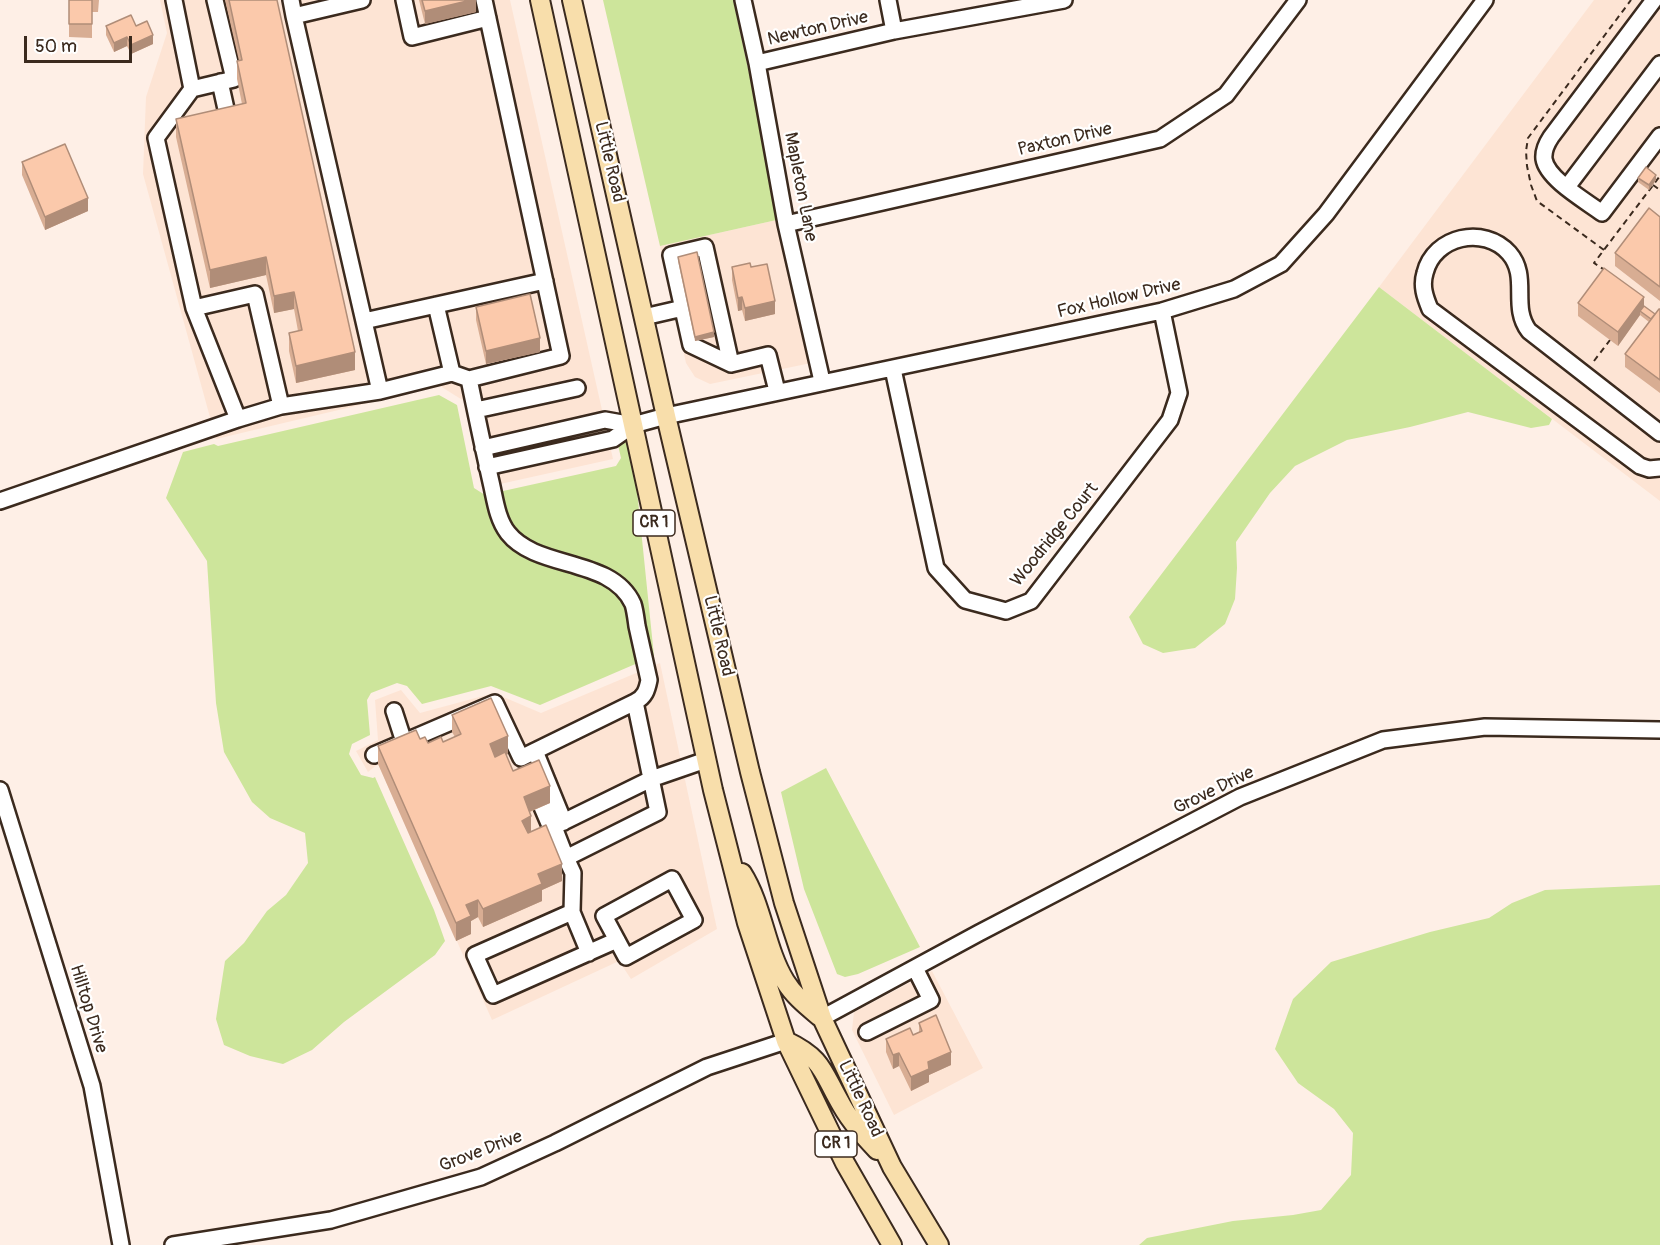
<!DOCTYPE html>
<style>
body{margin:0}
#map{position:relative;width:1660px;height:1245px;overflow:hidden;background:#feefe6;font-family:Pangolin,sans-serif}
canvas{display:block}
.scale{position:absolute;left:24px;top:36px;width:108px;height:27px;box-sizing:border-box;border:3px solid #3b2a1e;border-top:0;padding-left:8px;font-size:18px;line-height:21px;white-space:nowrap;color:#3b2a1e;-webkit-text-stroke:4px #fff;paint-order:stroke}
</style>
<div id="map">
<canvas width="1660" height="1245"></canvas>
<div class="scale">50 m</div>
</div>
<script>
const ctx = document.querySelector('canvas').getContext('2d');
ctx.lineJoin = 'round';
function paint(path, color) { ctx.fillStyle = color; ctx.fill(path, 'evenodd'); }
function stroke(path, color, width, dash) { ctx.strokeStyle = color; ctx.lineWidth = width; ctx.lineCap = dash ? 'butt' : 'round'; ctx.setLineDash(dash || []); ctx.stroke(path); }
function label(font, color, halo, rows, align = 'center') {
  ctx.font = font + ' Pangolin,sans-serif'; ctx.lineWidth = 4.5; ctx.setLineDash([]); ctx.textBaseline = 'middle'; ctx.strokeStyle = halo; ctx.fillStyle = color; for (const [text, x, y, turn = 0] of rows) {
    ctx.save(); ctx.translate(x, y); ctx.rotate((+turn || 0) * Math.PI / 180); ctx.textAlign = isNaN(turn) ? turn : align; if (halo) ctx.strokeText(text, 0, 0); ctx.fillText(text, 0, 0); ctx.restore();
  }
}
paint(new Path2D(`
 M160,0h350l103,459 -131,29 -18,-87 -24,-15 -224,53 -73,-265 3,-77 21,-64z
 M1594,0h66v501l-281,-214z
 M781,219l30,144 -101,21 -15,-7 -9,-14 -26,-117z
 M660,663l57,266 -86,50 -12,-18 -127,59 -114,-256 -10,8 -12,-21 22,-11 -3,-40 26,-10 19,23 74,-20 47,20z
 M932,971l51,97 -89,47 -42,-85 2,-18z`), '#fde4d4');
paint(new Path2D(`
 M603,0h130l48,219 -121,27z
 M1379,287l173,132 -3,6 -18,3 -63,-16 -58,15 -63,13 -52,26 -25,27 -34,49 1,26 -2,31 -10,25 -30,24 -32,5 -20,-9 -14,-27z
 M439,395l18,10 17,83 11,7 131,-29 5,-8 -8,-35 10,-1 12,49 19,185 -114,49 -49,-19 -69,18 -15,-18 -10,-3 -26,10 -4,7 3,35 -18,9 -3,10 12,21 12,3 2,-1 59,133 11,31 -10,14 -91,67 -32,28 -29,14 -33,-8 -26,-11 -8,-26 9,-58 19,-18 23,-32 19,-16 22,-32 -3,-30 -35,-15 -18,-16 -28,-50 -8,-49 -9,-142 -41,-63 17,-46 31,-8 4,2z
 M826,768l94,179 -62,27 -13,3 -8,-3 -33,-85 -23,-97z
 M1660,885v360h-521l8,-7 86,-17 60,-6 28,-5 30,-35 2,-42 -19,-24 -36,-26 -23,-34 18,-50 38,-37 99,-30 59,-14 23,-15 33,-13z`), '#cde59b');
const minor = new Path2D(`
 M174,0l18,89 -36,49 38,170 44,111 43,-13 99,-15 72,-18 17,6 92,-23 -77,-356
 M291,0l3,16 68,-16
 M404,0l8,37 76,-19
 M743,0l14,63 29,161 36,157
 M888,0l6,31
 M1654,0l-103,137c-4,6 -8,13 -7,22 3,20 42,42 58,54l58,-77
 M294,16l86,375
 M757,63l137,-32 170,-31
 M220,82l8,36
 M192,89l42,-10 -19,-79
 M1567,187l93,-123
 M786,224l374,-85 66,-44 72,-95
 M436,305l16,68
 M194,308l61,-14 26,112
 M644,317l39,-9
 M364,321l181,-40
 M731,364l-40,-19 -20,-90 34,-8 26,117 37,-9 9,36
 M893,369l43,199 29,32 41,11 25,-10 139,-181 9,-27 -17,-82
 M469,379c7,34 14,68 22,103 4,17 6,37 17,51 29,37 104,24 125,71 2,6 3,15 4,22 4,18 8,36 12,54 -2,10 -4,17 -14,22l23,110 -92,46 -12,-31
 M476,410l101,-22
 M1660,433l-131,-102c-19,-25 1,-54 -20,-78 -25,-28 -75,-17 -84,20 -4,13 0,24 5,36l210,157 9,3 11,-1
 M483,448l122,-28 28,5
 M487,467l126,-28 20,-14 33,-9 496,-105 72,-22 47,-25 45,-50 159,-214
 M0,501l238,-82
 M394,711l10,31
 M535,751l100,-49
 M374,755l121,-52 26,55 14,-7 29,71
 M0,790l92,296 29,159
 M542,807l9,21 100,-49 55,-19
 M566,858l7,15 -1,39
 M672,879l22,41 -68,37 -22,-41z
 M589,953l-17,-41 -97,43 18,40 124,-55
 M822,1018l157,-85 261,-136 143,-57 102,-13 175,3
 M867,1032l64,-32 -16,-32
 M173,1245l158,-25 150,-43 74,-34 152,-76 79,-26`);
const major = new Path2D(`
 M540,0l173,790 34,133 39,118 59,122 47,82
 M572,0l94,416 84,356 34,131 38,115 70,149 47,78
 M742,873c21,33 23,75 43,108 9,15 22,25 35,36
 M786,1041c38,18 36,31 56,65 9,16 22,30 35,44`);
stroke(minor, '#3b2a1e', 20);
stroke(major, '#3b2a1e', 22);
stroke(new Path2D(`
 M1653,185l7,5
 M1604,250l-67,-49 -6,-16 -4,-19 -1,-15 2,-13 103,-138
 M1606,271l-12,-8 66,-87
 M1594,361l16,-21`), '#3b2a1e', 2, [6, 4.5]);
stroke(minor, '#fff', 15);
stroke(major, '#f8deab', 18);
paint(new Path2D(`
 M69,0h30l-1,12h-6v26l-23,-1z
 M225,0h52l78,370 -59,13 -7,-32v-18l9,-2 -4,-22 -20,4 -8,-38 -56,13 -34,-151v-18l66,-15 -5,-25v-18h2z
 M419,0h57v12l-51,12z
 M106,26h30l17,18 -22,10 -4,-8 -13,6 -8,-17z
 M22,162l66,49 -43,19 -23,-55z
 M1638,178l18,2 -7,10 -11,-8z
 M1660,217v84l-45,-35v-13z
 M678,257l36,80 -19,4 -17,-80z
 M732,267h19l24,47 -30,7 -3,-11 -4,1 -6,-31z
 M1578,303l66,3 11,8 5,-5v84l-35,-26v-13l24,-32 -9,-7 -22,31 -40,-30z
 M476,307l64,45 -54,12 -10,-44z
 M452,715l56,39 -2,1 7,16 37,32 -20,9 1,19 31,50 -20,9v11l-59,26 -5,-10 -7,4v13l-15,7 -78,-177v-18l42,-7 8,4 15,-1 12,-5 -3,-5z
 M919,1023l32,42 -22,10v7l-18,9 -12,-25 -6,3 -7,-17v-13l27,-4 6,-3z`), '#d8ad93');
paint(new Path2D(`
 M471,0h5v12l-51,12v-13z
 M153,35v9l-22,10v-9z
 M127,37v9l-13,6v-9z
 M1656,175v5l-7,10v-5z
 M88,198v13l-43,19v-13z
 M266,257v18l-56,13v-18z
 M294,292v17l-20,4v-17z
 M742,297v13l-4,1v-13z
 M1644,297v14h-4v4l-22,31v-14z
 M775,301v13l-30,7v-13z
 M714,332v5l-19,4v-4z
 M540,338v14l-54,12v-13z
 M355,352v18l-59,13v-17z
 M508,736v18l-18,8v-18z
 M550,786v17l-26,11v-17z
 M531,816v18l-9,4v-17z
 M562,864v17l-20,9v11l-59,26v-18l55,-35z
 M478,900v17l-7,4v13l-15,7v-18l10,-18z
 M951,1052v13l-22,10v7l-18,9v-14l17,-15z
 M899,1053v13l-6,3v-14z`), '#b08d78');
const building = new Path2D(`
 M69,0h23v24h-23z
 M229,0h48l78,352 -59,14 -7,-33 13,-3 -8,-38 -20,4 -8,-39 -56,13 -34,-151 70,-16 -9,-42 5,-1z
 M422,0h49l-46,11z
 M131,15l5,11 11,-5 6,14 -22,10 -4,-8 -13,6 -8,-17z
 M65,144l23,54 -43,19 -23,-55z
 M1646,167l10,8 -7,10 -11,-7z
 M1649,208l11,9v70l-45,-34z
 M697,252l17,80 -19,5 -17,-80z
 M750,263l1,4 16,-3 8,37 -30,7 -3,-11 -4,1 -6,-31z
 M1604,268l40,29 -26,35 -40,-29z
 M530,294l10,44 -54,13 -10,-44z
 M1644,306l11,8 -4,5 -11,-8z
 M1659,309h1v71l-35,-26z
 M491,698l17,38 -18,8 5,13 10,-5 8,19 26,-11 11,26 -26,11 7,19 -9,5 6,12 18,-8 16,39 -24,10 4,10 -59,25 -5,-9 -12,5 5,11 -15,7 -78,-177 38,-16 4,9 5,-2 3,6 13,-6 2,5 18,-8 -9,-19z
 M936,1015l15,37 -23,10 1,7 -18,8 -12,-24 -6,2 -7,-16 24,-11 3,7 9,-4 -3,-8z`);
paint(building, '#fbc9ab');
stroke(building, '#b08d78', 1.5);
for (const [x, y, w] of [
 [654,523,42],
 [836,1144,42]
]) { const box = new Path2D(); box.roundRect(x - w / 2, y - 13, w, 26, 4.5); ctx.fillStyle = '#fff'; ctx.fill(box); stroke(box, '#3b2a1e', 1.5); }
label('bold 16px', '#3b2a1e', null, [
 ["CR 1",654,523],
 ["CR 1",836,1144]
]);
label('18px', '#3b2a1e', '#fff', [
 ["Newton Drive",818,29,-13],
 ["Paxton Drive",1065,140,-13],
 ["Little Road",609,162,77],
 ["Mapleton Lane",800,187,79],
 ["Fox Hollow Drive",1119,299,-13],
 ["Woodridge Court",1055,535,-51],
 ["Little Road",718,636,77],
 ["Grove Drive",1214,791,-26],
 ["Hilltop Drive",88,1009,73],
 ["Little Road",860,1099,65],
 ["Grove Drive",481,1152,-21]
]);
</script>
